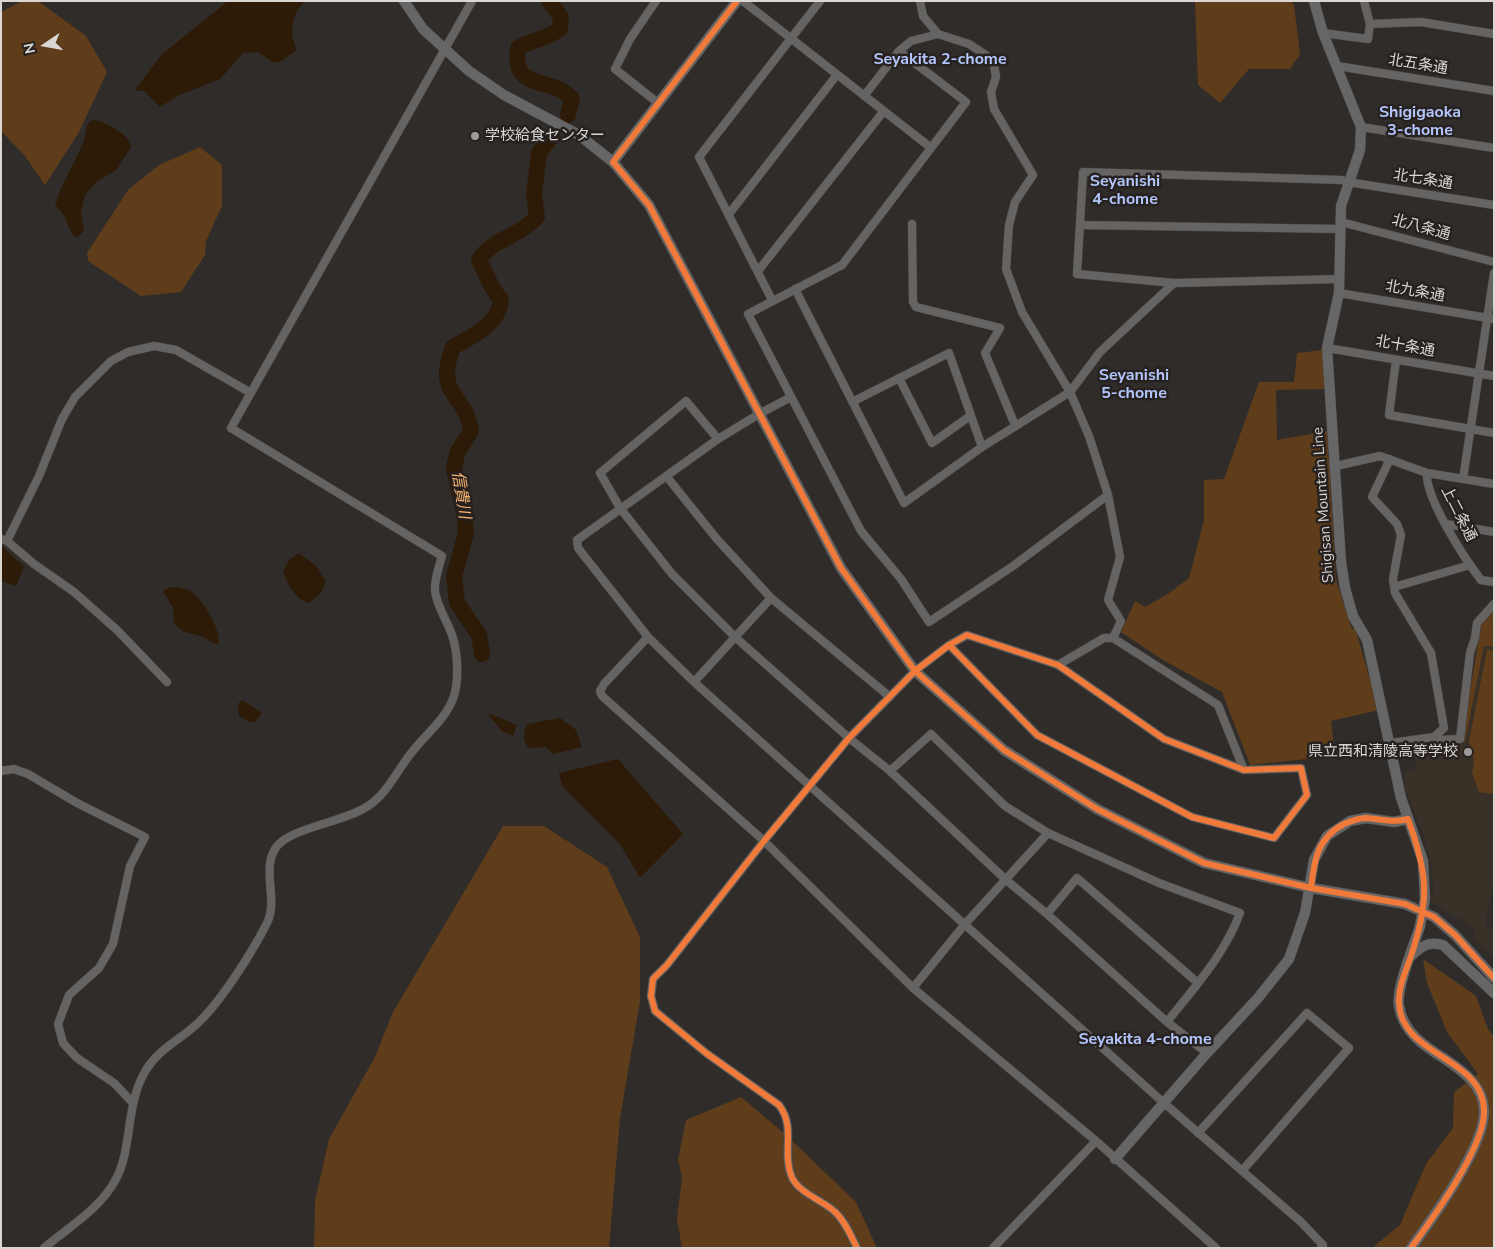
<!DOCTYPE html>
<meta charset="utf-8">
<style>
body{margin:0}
#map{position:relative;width:1495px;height:1249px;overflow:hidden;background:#2f2c2a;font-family:"Nunito Sans",sans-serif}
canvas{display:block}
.frame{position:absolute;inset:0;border:2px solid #d9d6d3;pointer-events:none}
.north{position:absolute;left:20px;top:20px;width:50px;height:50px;-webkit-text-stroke:4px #27221f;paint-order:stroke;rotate:258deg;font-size:14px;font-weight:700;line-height:20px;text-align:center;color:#d9d6d3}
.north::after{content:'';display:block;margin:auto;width:18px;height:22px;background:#d9d6d3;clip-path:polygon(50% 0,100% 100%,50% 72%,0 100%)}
</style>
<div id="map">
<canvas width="1495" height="1249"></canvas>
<div class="frame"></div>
<div class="north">N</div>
</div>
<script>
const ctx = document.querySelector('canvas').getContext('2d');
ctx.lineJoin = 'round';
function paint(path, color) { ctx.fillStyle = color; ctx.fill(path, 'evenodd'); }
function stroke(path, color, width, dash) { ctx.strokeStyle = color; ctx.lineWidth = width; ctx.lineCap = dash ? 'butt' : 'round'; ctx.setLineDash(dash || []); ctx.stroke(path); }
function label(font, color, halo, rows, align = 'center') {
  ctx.font = font + ' "Nunito Sans","Noto Sans JP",sans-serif'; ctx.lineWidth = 5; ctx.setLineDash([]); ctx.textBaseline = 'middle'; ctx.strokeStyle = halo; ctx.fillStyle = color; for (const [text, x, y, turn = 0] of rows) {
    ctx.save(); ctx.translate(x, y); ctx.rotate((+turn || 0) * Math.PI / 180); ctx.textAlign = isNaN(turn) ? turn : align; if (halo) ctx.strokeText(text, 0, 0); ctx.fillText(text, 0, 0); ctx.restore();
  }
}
paint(new Path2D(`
 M1484,646l10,1v4l-7,-2 -18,92 5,22 -2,9 7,19 15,3v88l-5,23 5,3 -5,-1 -4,19 9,2v31l-20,-21 1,-10 -43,-25 2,-14 -3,-26 -8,-30 -17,-42 -3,-18 13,-4 -2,-23 51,-5z`), '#393028');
paint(new Path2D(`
 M22,1h16l48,35 21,36 -28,60 -34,53 -20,-29 -24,-25v-119z
 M1195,1h96l3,4 6,49 -10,15h-41l-29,34 -22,-18z
 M200,147l22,18v41l-16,35 -1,14 -24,37 -40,4 -53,-35 -1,-8 41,-63 31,-25z
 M1323,350l3,39 -50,1 1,50 50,-9 9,149 16,49 3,-1 24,82 -48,11 4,35 -85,9 -28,-73 -59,-32 -42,-28 14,-31 10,6 23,-13 21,-16 15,-58v-40l20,-1 35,-97h35l3,-29z
 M1494,611v36l-10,-1 -19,96h-4l21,-121z
 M1487,649l7,2v143l-15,-2 -7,-20 2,-9 -5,-22z
 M503,826h41l63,41 33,70v64l-20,117 -11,130h-295l1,-47 14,-62 46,-82 18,-45z
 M1423,959l53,37 12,33 6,8v211h-122l28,-23 26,-61 27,-36 1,-36 24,-18 -31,-42 -20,-49z
 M741,1097l45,38 70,67 21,46h-195l-5,-29 5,-42 -4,-17 8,-40z`), '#5f3d1a');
paint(new Path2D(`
 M228,1h77c-14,13 -16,32 -8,49l-16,11 -7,2 -16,-11 -15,1 -23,26 -41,16 -19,12 -16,-16 -9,-1 27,-36z
 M93,120c10,0 39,16 38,27l-15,23 -20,12 -11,13 -4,18 3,17 -6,7h-3c-10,-12 -5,-18 -20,-32 7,-23 21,-43 29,-65 3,-8 0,-16 9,-20z
 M1,545l23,22 -8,19 -15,-5z
 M299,553l17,13 10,15 -5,12 -12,10c-12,-2 -23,-21 -26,-32l7,-12z
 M171,587c8,0 16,1 22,6 10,7 30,40 25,51 -6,0 -9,-4 -15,-7 -13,-6 -17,0 -29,-14l-1,-15 -10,-17z
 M242,700l19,12v3l-7,7h-5l-10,-6 -1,-12z
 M490,714l27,11 -4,11 -11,-5 -13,-15z
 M560,718l16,12 6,17 -29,7 -7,-7 -17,1c-7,-7 -5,-16 -2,-24z
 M618,759l65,75 -43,44 -20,-34 -58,-58 -3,-13z`), '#2d1b07');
stroke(new Path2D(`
 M549,1l12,16 -1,12c-13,10 -28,11 -42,19 -7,45 34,27 54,51l-4,16
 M482,654l-3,-19 -22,-32 -3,-27 12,-43 -2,-21 -10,-43 3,-16 14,-22c-5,-39 -37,-33 -18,-84 19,-10 46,-23 48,-47l-8,-11 -14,-29c15,-23 39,-22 58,-43l-3,-23 5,-41 13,-17`), '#2d1b07', 16);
const street = new Path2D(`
 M656,1l-26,38 -15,30 43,34
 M743,1l187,146
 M920,1l3,15 15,18
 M1370,24l51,-2 73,12
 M1323,33l45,6 2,-15 -6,-23
 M899,51l67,51 -124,163 -94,49 113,217 40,48 28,43 84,-56 95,-71
 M1337,66l157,25
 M864,96l35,-45 12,-10 27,-7 31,10 17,11 8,10 2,12 -5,15 3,17 39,66 -18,27 -6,23 -3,44 16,43 48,80 19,44 19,59 12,62 -12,43 13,21 -8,17
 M1361,127l133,21
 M729,214l107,-138
 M1341,222l153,40
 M912,224l1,78 3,5 84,21 -15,25 30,72
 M1080,225l261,4
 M758,271l125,-159
 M1340,279l-166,4 -97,-9 6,-102 259,8 6,2 146,23
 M795,289l109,214 78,-56 88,-55 30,-40 74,-69
 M1339,293l155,26
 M772,300l-73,-143 121,-156
 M1327,348l167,28
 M1396,360l-7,55 105,18
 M899,378l33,65 38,-27
 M791,397l-32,17 -41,25 -141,101 1,8 70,89 46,45 470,421 137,119 22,23 -2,3
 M854,401l95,-48 33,94
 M718,439l-32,-38 -86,72 20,35 52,66 63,63 114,101 41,33 115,108 42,35 120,108 40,31
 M1390,459l-18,38 25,27 4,11 -8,44 2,14 36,60 13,75 -10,9 -43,6
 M1336,466l44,-10 47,17 67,11
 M1427,473c-2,25 38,86 54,107l13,2
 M667,477l49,61 55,60 119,99
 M1463,479l31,-206
 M1446,524l48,8
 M1,539l6,2 27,23 40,28 43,38 50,52
 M7,541l32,-65 23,-57 13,-22 36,-36 17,-9 26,-6 22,4 75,43
 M1394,587l76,-22
 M648,637l-44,47 -4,7 2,5 162,145 149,147 183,153 120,107
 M1058,665l46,-27h9l105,67 26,65
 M694,682l77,-84
 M1434,737l5,3 21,-1 10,-86 5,-15 2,-15 17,-19
 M1,771l13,-2 14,5 49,29 68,34 -15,29 -17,78 -14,24 -30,27 -11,29 5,19 14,15 37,25 19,20
 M890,771l41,-37 74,72 43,27 111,50 81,30c-15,41 -47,76 -73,109
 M1047,914l30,-36 121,105
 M913,988l52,-64 83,-91
 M1198,1133l109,-120 42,35 -107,123
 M44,1248c25,-21 57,-40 72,-69 17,-32 9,-75 30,-109 15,-24 37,-31 55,-50 22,-22 52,-69 66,-97 12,-24 -7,-55 10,-77 16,-19 68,-24 91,-40 19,-12 30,-37 44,-54 14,-18 35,-34 42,-56 5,-17 4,-44 -2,-61 -5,-15 -15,-28 -17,-44 -1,-11 4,-24 7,-35l-211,-128 241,-427
 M857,1248c-6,-12 -12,-27 -22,-36 -12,-12 -38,-19 -44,-37 -9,-24 5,-48 -12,-70l-73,-52 -51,-42 -4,-15 2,-17 14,-14 97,-124 85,-103 66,-67 34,-26 18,-10 91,30 106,74 80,31 57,-2 6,27 -33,43 -82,-21 -155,-82 -88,-90
 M993,1248l103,-107`);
const secondary = new Path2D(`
 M404,1l19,28 46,42 35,24 75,40 34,27
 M737,1l-124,161 36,43 192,363 74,103 89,79 93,59 107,54 107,25 94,16 29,13 21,18 39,43
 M1314,1l9,32 38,94 -1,23 -19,56 -2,87 -12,55 14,214 4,26 8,28 14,24 34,158 22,63 2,38
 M1411,956c11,-10 17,-15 32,-11l51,48
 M1115,1159l92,-106 51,-55 31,-39 16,-46 9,-53 13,-24 23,-15 16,-3 28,4 14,-3
 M1411,1248c21,-29 74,-102 73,-137 0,-25 -21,-40 -39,-52 -21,-13 -42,-27 -46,-53 -3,-19 15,-60 21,-80`);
stroke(street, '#494746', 9);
stroke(secondary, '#494746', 11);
stroke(street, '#666462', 8);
stroke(secondary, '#676667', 10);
const secondaryBridge = new Path2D(`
 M1420,926l5,-27`);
stroke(secondaryBridge, '#494746', 11, []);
stroke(secondaryBridge, '#676667', 10);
stroke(new Path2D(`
 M737,1l-124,161 36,43 192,363 74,103 89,79 93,59 107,54 107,25 94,16 29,13 21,18 39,43
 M1311,888c3,-27 6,-50 33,-64 7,-3 15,-6 22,-6 16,1 27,5 42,1 20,55 22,81 3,137 -5,15 -13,31 -12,47 2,54 86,54 85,109 0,36 -51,106 -73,136
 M857,1248c-6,-12 -12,-27 -22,-36 -12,-12 -38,-19 -44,-37 -9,-24 5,-48 -12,-70l-73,-52 -51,-42 -4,-15 2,-17 14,-14 97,-124 85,-103 66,-67 34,-26 18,-10 91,30 106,74 80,31 57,-2 6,27 -33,43 -82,-21 -155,-82 -88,-90`), '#f17a3a', 6);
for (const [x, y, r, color] of [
 [475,136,5,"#9e9a98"],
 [1468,752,5,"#9e9a98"]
]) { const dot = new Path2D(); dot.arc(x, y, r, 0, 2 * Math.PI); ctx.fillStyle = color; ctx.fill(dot); stroke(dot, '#27221f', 2); }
label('15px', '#d9d6d3', '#27221f', [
 ["北五条通",1418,65,9],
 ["北七条通",1423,180,9],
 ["北八条通",1421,228,15],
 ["北九条通",1415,292,10],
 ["北十条通",1405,347,10],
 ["Shigisan Mountain Line",1324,505,-94],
 ["上二条通",1458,514,63]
]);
label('15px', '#d9d6d3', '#27221f', [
 ["学校給食センター",485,136],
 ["県立西和清陵高等学校",1458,752,"right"]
], 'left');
label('bold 16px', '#b2c5fc', '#27221f', [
 ["Seyakita 2-chome",940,60],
 ["Shigigaoka",1420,113],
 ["3-chome",1420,131],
 ["Seyanishi",1125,182],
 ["4-chome",1125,200],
 ["Seyanishi",1134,376],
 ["5-chome",1134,394],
 ["Seyakita 4-chome",1145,1040]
]);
label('italic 16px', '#fab573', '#27221f', [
 ["信貴川",460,495,81]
]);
</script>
